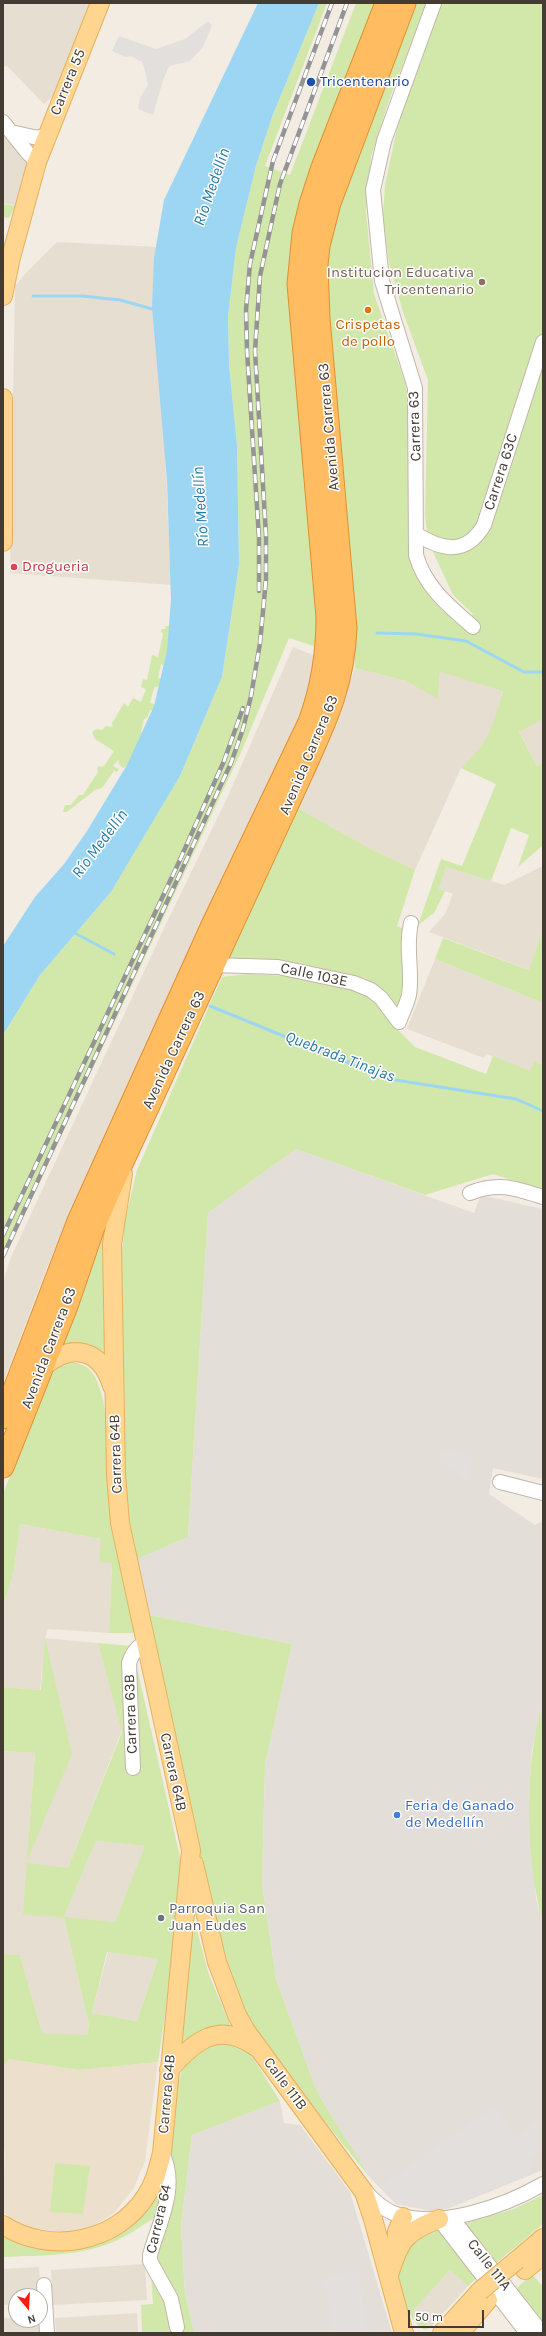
<!DOCTYPE html>
<meta charset="utf-8">
<style>
body{margin:0}
#map{position:relative;width:546px;height:2336px;overflow:hidden;background:#f2ece3;font-family:Karla,sans-serif}
canvas{display:block}
.frame{position:absolute;inset:0;border:4px solid #443c33;pointer-events:none}
.north{position:absolute;left:8px;top:2288px;width:40px;height:40px;box-sizing:border-box;background:#fff;border:1px solid #b4b1ad;border-radius:50%;rotate:162deg;font-size:11px;font-weight:700;line-height:16px;text-align:center;color:#443c33}
.north::after{content:'';display:block;margin:auto;width:14px;height:18px;background:#ff1c0d;clip-path:polygon(50% 0,100% 100%,50% 72%,0 100%)}
.scale{position:absolute;left:408px;top:2310px;width:76px;height:18px;box-sizing:border-box;border:2px solid #443c33;border-top:0;padding-left:5px;font-size:12px;line-height:14px;white-space:nowrap;color:#443c33;-webkit-text-stroke:3px #fff;paint-order:stroke}
</style>
<div id="map">
<canvas width="546" height="2336"></canvas>
<div class="frame"></div>
<div class="north">N</div>
<div class="scale">50 m</div>
</div>
<script>
const ctx = document.querySelector('canvas').getContext('2d');
ctx.lineJoin = 'round';
function paint(path, color) { ctx.fillStyle = color; ctx.fill(path, 'evenodd'); }
function stroke(path, color, width, dash) { ctx.strokeStyle = color; ctx.lineWidth = width; ctx.lineCap = dash ? 'butt' : 'round'; ctx.setLineDash(dash || []); ctx.stroke(path); }
function label(font, color, halo, rows, align = 'center') {
  ctx.font = font + ' Karla,sans-serif'; ctx.lineWidth = 3; ctx.setLineDash([]); ctx.textBaseline = 'middle'; ctx.strokeStyle = halo; ctx.fillStyle = color; for (const [text, x, y, turn = 0] of rows) {
    ctx.save(); ctx.translate(x, y); ctx.rotate((+turn || 0) * Math.PI / 180); ctx.textAlign = isNaN(turn) ? turn : align; if (halo) ctx.strokeText(text, 0, 0); ctx.fillText(text, 0, 0); ctx.restore();
  }
}
paint(new Path2D(`
 M3,3h90l-37,90 -12,11 -37,-38 -4,1z
 M3,126l27,33 -11,47 -16,-3z
 M57,242l99,5 15,338 -161,-12 5,-287 11,-13z
 M293,647l23,9 -4,23 -9,29 -16,42 -66,133 -114,246 -59,136 -45,118v-102l8,-24 157,-337 60,-124z
 M355,668l51,13 32,17 2,-26 63,18 -11,39 -13,23 -18,16 -46,102 -44,-21 -75,-42 30,-60z
 M543,719v44l-6,3 -18,-35z
 M543,866v64l-13,40 -101,-38 16,-18 8,-20 -14,-5 7,-22 58,18z
 M435,959l108,44v62l-9,-4 -4,11 -44,-18 -2,4 -77,-29z
 M20,1524l81,15 11,24 -3,70 -61,-4 -3,9 53,5 24,87 -54,138 -4,49 32,-76 50,5 -31,76 -51,-4 25,107 -2,11 -45,-3 -22,-78 -17,-1v-203l32,2 -8,109 18,-222 -5,50 -37,-3v-80l11,-37z
 M108,1952l50,7 -21,62 -45,-8z
 M145,2264l2,36 -94,5 -2,-35z
 M39,2267l2,36 -1,-7h-24v8l-13,1v-36z
 M450,2270l18,16 -38,42 -18,-16z
 M137,2313l1,20h-82l-1,-15z
 M3,2318l37,2 1,13h-38z`), '#e6ded1');
paint(new Path2D(`
 M296,1149l178,64 7,-18 62,14v270l-50,-11 -4,26 46,31 8,-4v186l-11,42 -3,46 7,104 7,22v249l-96,39 -17,2 -34,-7 -25,-25 -54,-87 -41,-113 -14,-96 3,-118 27,-121 -142,-29 -15,-55 53,-23 20,-324z
 M280,2101l4,22 16,2 50,67 42,141h-198l-9,-40 -4,-67 11,-91z`), '#e4ded8');
paint(new Path2D(`
 M9,2059l70,11 79,-8 -13,99 -11,27 -19,24 -25,16 -25,4 -29,-3 -21,-8 -12,-9 2,-60 -2,-4v-82z`), '#ece0cc');
paint(new Path2D(`
 M319,3h8l-62,163 25,9 66,-172h23l-69,184 10,461 -31,-10 -47,112 -239,510v-225l37,-60 71,-83 69,-116 42,-99 17,-112 -2,-120 -8,-80 -1,-48 8,-69 20,-82 16,-49z
 M411,3h16l-38,97 -18,57 -5,55 8,82 31,88 5,26 11,174 14,21 25,23 13,-12 -20,-19 -25,-54 -3,-25 3,-136 -25,-68 -14,-49 -6,-46 2,-32 13,-61 43,-121h102v716l-24,13 18,34 6,-3v82l-25,22 11,-32 -18,-7 -20,53 -45,-14 -7,22 6,2 -11,22 -16,12 23,-66 21,7 34,-82 -35,-16c29,-26 31,-42 42,-77l-63,-19 -2,27 -32,-18 -51,-13 -32,-374 6,-58z
 M3,204l12,2 -6,12 -6,-1z
 M166,626h3l-1,41 -7,-3 -3,14 6,2 -3,5 -7,3 -4,15 8,2 -1,5h-7l-3,8 -3,1 -3,13 4,3 -10,26 -12,7 -5,-5 1,-3 -2,1 -4,5 6,3 -2,3 -7,-4 4,3 -12,17 -7,2 -28,22h-4l2,-7h6l8,-10h4l15,-23 -1,-5 7,-1 10,-15 -19,-12 -3,-7 4,-3 6,1 4,-4 7,1 -1,-4 12,-20 4,4 5,-9 8,4 5,-13 -5,-2 2,-8 4,1 5,-25 6,2 5,-23 -2,-2 1,-3h3z
 M296,807l75,42 44,21 -18,56 7,3 1,58 -7,25 -18,-24 -15,-10 -91,-18 -27,-2 -21,4z
 M543,930v73l-108,-44 8,-21 86,32z
 M247,974l42,2 75,15 11,9 21,28 19,19 71,27 7,-18 37,15 4,-10 9,4v125l-50,-16 -68,21 -129,-46 -88,64 -20,324 -53,23 -12,-73 2,-63 -4,-162 4,-42 12,-50 85,-193z
 M108,1214c-4,50 -8,97 -1,147 -18,-21 -21,-18 -47,-16z
 M67,1362c13,0 24,5 29,17 13,27 10,63 15,93 7,54 18,107 27,161h-29l3,-70 -13,-1 2,-23 -81,-15 -6,46 -11,37v-113l45,-115 8,-10z
 M150,1615l142,29 -27,121 -3,118 14,96 41,113 54,87 -86,-107 -36,-51 -24,-59 -23,-96z
 M45,1638l27,116 -46,109 42,5 54,-136 -24,-89 34,3 53,233 -27,183 -79,8 -70,-11 -6,7v-112l17,1 22,78 45,2 2,-10 -25,-107 -41,-4 12,-161 -32,-2v-64l38,3zM96,1841l49,5 -30,76 -51,-5zM107,1952l51,7 -21,62 -45,-8z
 M543,1707v214c-17,-55 -20,-160 0,-214z
 M191,1908l18,67 23,54c-24,1 -35,1 -53,18z
 M218,2043l20,3 12,7 30,48 -88,34 -11,91 4,67 9,40h-52l-1,-28 12,-1 -2,-32 18,-116 8,-66 5,-21 15,-17z
 M55,2163l35,3 -7,48 -33,-2z
 M164,2169c1,15 0,31 -7,45 -2,5 -12,9 -17,13 -42,30 -87,28 -137,30v-26l96,8z
 M543,2195v29l-48,40 -32,-40 51,-15z
 M436,2223l42,54 -10,9 -18,-16 -38,42 18,16 -5,2c-19,-9 -35,-56 -23,-75 9,-12 23,-22 34,-32z
 M532,2274l11,13v36l-28,-33z`), '#d2e8aa');
paint(new Path2D(`
 M208,21l4,4 -9,22 -13,14 -21,5 -6,14 -10,35 -15,-6 2,-11 8,-13 -4,-18 -2,-5 -11,-6 -5,1 -14,-6 7,-15 37,13 29,-10z
 M441,1449l32,7 -4,25 -30,-20z
 M495,2107l21,29 27,-20v31l-16,13 6,9 -7,6 -73,30 -23,4 -32,-7 -16,-16 71,-51z
 M361,2270l-1,16 9,47h-34l-11,-55z`), '#e2dfdc');
paint(new Path2D(`
 M258,3h61l-47,114 -16,49 -20,82 -8,69 1,48 8,80 2,120 -17,112 -42,99 -69,116 -71,83 -37,60v-89l32,-49 29,-33 23,-33 40,-66 27,-59 13,-55 4,-51 -4,-119 -15,-174 2,-49 10,-58z`), '#9dd6f2');
stroke(new Path2D(`
 M33,296h50l37,4 36,10
 M377,633l39,1 50,7 58,31h19
 M73,932l41,22
 M210,1006l179,73 127,20 27,12`), '#9dd6f2', 3);
const minor = new Path2D(`
 M434,3l-50,138 -11,49 9,91 33,107 1,167c9,32 33,51 57,72
 M3,122l24,30 10,10
 M11,132l27,6 10,-4
 M416,534c26,16 50,22 68,-9l59,-183
 M213,965l65,2 76,16 17,7 10,8 18,24
 M399,1022c3,-9 8,-18 10,-27 4,-25 -4,-46 2,-72
 M470,1193c29,-11 44,-5 73,4
 M500,1482l43,11
 M133,1768l-4,-105c3,-9 7,-16 16,-20
 M162,2153c17,33 -3,70 -12,102v6l21,38 6,28
 M365,2191c8,9 16,17 28,22 43,18 112,-7 150,-29
 M451,2217l91,116
 M439,2219l88,114
 M44,2285l3,48`);
const major = new Path2D(`
 M3,296l8,-39 26,-95 63,-159
 M3,398v144
 M43,1367c29,-25 58,-18 69,19
 M194,1864l23,98 20,53 9,16 118,161 9,27 31,114
 M169,2070c25,-29 50,-50 87,-23
 M3,2225c46,30 113,18 143,-29 9,-13 12,-28 16,-43l29,-303 -71,-327 -4,-48 -4,-231 11,-70
 M396,2248l1,-16 6,-15
 M517,2260l26,-22
 M525,2270l18,-15
 M389,2275c11,-35 16,-43 50,-56
 M442,2333l38,-42
 M460,2333l28,-33`);
const highway = new Path2D(`
 M3,1418l75,-197 134,-296 97,-203c13,-35 18,-68 18,-105l-29,-333 5,-51 7,-29 11,-34 65,-167
 M3,1467l64,-161 27,-79 16,-37 192,-416c23,-51 42,-89 44,-146l-27,-310 -2,-53 2,-19 11,-43 75,-200`);
stroke(minor, '#c1b6a9', 16);
stroke(major, '#e6b15d', 20);
stroke(highway, '#e18f2f', 23);
stroke(minor, '#fff', 14);
stroke(major, '#ffd58f', 18);
stroke(highway, '#ffbc61', 21);
const rail = new Path2D(`
 M259,591v-53l-12,-187 -1,-41 4,-46 23,-103 59,-158
 M3,1235l176,-373 45,-101 19,-53
 M3,1256l188,-406 40,-87 12,-34 8,-33 9,-53 6,-64v-44l-11,-184 5,-75 20,-92 67,-181`);
stroke(rail, '#949494', 4.5);
stroke(rail, '#fff', 3, [9]);
const majorBridge = new Path2D(`
 M480,2291l37,-31`);
stroke(majorBridge, '#e6b15d', 20, []);
stroke(majorBridge, '#ffd58f', 18);
for (const [x, y, r, color] of [
 [311,82,5,"#1a4fb4"],
 [482,282,4,"#8d6e63"],
 [368,310,4,"#e8710a"],
 [14,567,4,"#e0444e"],
 [397,1815,4,"#3f7fe0"],
 [161,1918,4,"#6b7280"]
]) { const dot = new Path2D(); dot.arc(x, y, r, 0, 2 * Math.PI); ctx.fillStyle = color; ctx.fill(dot); stroke(dot, '#fff', 1.5); }
label('15px', '#443c33', '#fff', [
 ["Carrera 55",68,82,-68],
 ["Carrera 63",415,426,-92],
 ["Avenida Carrera 63",329,427,-95],
 ["Carrera 63C",501,472,-72],
 ["Avenida Carrera 63",309,755,-67],
 ["Calle 103E",314,975,12],
 ["Avenida Carrera 63",174,1050,-65],
 ["Avenida Carrera 63",49,1348,-69],
 ["Carrera 64B",116,1454,-92],
 ["Carrera 63B",131,1714,-92],
 ["Carrera 64B",173,1772,78],
 ["Calle 111B",285,2084,53],
 ["Carrera 64B",167,2094,-85],
 ["Carrera 64",159,2219,-77],
 ["Calle 111A",489,2265,52]
]);
label('15px', '#164399', '#fff', [
 ["Tricentenario",320,82]
], 'left');
label('15px', '#785e54', '#fff', [
 ["Institucion Educativa",474,273],
 ["Tricentenario",474,290]
], 'right');
label('15px', '#c56008', '#fff', [
 ["Crispetas",368,325],
 ["de pollo",368,342]
]);
label('15px', '#be3a42', '#fff', [
 ["Drogueria",22,567]
], 'left');
label('15px', '#366cbe', '#fff', [
 ["Feria de Ganado",405,1806],
 ["de Medellín",405,1823]
], 'left');
label('15px', '#5b616d', '#fff', [
 ["Parroquia San",169,1909],
 ["Juan Eudes",169,1926]
], 'left');
label('italic 16px', '#2879a2', '#fff', [
 ["Río Medellín",212,187,-71],
 ["Río Medellín",201,507,-94],
 ["Río Medellín",100,844,-53],
 ["Quebrada Tinajas",340,1057,21]
]);
</script>
